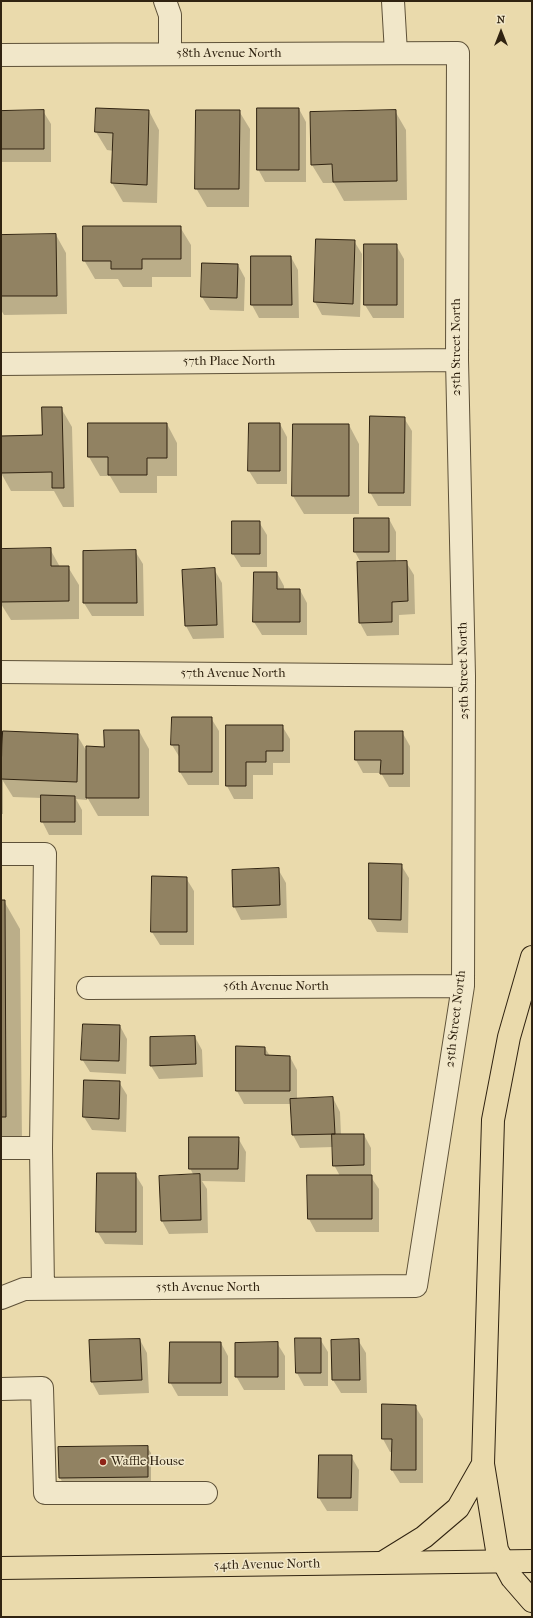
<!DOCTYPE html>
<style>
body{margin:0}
#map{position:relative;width:533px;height:1618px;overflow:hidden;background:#eadaac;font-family:"IM FELL French Canon",serif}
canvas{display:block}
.frame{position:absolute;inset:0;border:2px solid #302311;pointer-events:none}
.north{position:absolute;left:481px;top:12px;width:40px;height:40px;-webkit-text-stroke:3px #f1e7c9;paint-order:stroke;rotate:0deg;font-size:11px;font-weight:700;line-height:16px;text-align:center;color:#302311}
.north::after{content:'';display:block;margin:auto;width:14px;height:18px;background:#302311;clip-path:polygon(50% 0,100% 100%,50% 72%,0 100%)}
</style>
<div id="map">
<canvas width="533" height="1618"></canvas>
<div class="frame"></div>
<div class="north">N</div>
</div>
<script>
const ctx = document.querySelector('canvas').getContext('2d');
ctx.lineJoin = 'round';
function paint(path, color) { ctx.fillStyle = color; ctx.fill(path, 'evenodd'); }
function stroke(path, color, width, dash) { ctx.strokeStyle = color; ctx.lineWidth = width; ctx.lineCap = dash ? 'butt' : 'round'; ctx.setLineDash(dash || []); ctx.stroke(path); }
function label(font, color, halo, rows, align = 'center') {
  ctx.font = font + ' "IM FELL French Canon",serif'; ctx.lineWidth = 3; ctx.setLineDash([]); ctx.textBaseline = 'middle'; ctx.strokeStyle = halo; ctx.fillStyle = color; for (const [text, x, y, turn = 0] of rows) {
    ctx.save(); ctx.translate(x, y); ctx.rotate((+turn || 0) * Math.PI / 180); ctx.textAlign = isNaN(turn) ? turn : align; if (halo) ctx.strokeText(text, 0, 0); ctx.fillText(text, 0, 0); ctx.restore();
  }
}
paint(new Path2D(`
 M299,109l7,13v60h-41l-7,-13z
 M43,111l8,13v38h-50v-50z
 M149,111l10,19 -2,73 -34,-1 -11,-19 2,-32 -7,-1 -11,-18z
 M239,111l11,18 -1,78h-42l-11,-19z
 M395,111l11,19 1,70 -63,1 -10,-18h-11l-11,-18z
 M180,227l11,18v32h-39v10h-29l-5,-8h-23l-11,-19z
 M56,235l10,18 1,61 -63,1 -3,-5v-74z
 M317,240l37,1 8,13 -2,63 -38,-2 -7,-13z
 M396,245l8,14v59h-31l-8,-13z
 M291,257l7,13 1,48h-40l-7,-13z
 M238,265l7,13 -1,33 -34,-1 -8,-13z
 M61,408l11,19 2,80h-11l-9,-16h-43l-10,-18v-36l42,-1z
 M404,418l8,13 -1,75h-33l-8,-14z
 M89,424h78l10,19v33h-20v17h-37l-10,-17h-10l-11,-19z
 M280,424l7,13v47h-30l-8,-13z
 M349,425l10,19v70h-55l-11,-18z
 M389,519l7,13v30h10l8,13 1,39 -16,1v20l-32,1 -7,-13 1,-60 -6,-11z
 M233,522h26l8,13v32h-26l-8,-13z
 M50,549l10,18h8l11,18v34l-68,1 -10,-16v-54z
 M135,551l8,13 1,52h-52l-8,-13v-51z
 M214,569l8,14 2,55 -31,1 -7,-13z
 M277,573l7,13v4h16l7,13v32h-45l-8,-13z
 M211,718l8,13v54h-31l-8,-13v-14l-8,-13z
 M227,726h55l8,13v24h-17v12h-20v24h-19l-7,-13z
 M139,731l10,18v67h-51l-11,-19v3l-11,-1 6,11v25h-33l-7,-14v-23l-29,-1 -10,-16v33h-2v-59l2,3 74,-23 10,17 18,-4z
 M356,732h46l8,14v41h-21l-8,-14h-18l-7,-13z
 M401,865l8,13 -1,55 -31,-1 -7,-13z
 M278,869l8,14 1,35 -46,2 -7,-14z
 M186,878l8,13v54h-34l-8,-13z
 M1,901h3l16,28 2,215 -21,9z
 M120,1026l7,13 -1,35 -36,-2 -8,-13z
 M195,1037l7,13 1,27 -44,2 -8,-13z
 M237,1047l28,1 5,8 20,1 7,13v30l36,-2 7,14 1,23h23l7,13v29l8,12v43h-63l-7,-13 31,-43 -6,-11 -1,-18 -33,1 -7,-13 -1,-31h-48l-7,-13z
 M119,1082l8,13 -1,37 -34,-2 -8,-13z
 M238,1138l8,14 -1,30 -43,-1 5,8 1,44 -39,1 -7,-13 32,-45 -4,-8z
 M135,1174l8,13v58l-38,-1 -8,-13z
 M320,1339l8,13v34h-24l-7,-13z
 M140,1340l7,13 2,40 -50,2 -7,-13z
 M358,1340l8,13 1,40h-26l-8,-13 -1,-39z
 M221,1343l7,13v40h-50l-8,-14z
 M277,1343l8,13v34h-41l-8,-14z
 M415,1406l8,13v64h-23l-8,-13 1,-18h-3l-7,-13z
 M147,1447l4,6v30l-87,2 -4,-7 -1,-30z
 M320,1456h31l8,14 -1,41h-31l-8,-13z`), '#0003');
const building = new Path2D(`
 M96,108l53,2 -2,75 -36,-2 2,-50 -18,-1z
 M257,108h42v62h-42z
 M44,110v39h-43v-38z
 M196,110h44l-1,79h-44z
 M396,110l1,71 -64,1 -1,-18 -21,1 -1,-53z
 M83,226h98v33h-39v10h-31v-8h-28z
 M56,234l1,62h-56v-61z
 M316,239l39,1 -2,64 -39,-2z
 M364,244h33v61h-33z
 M251,256h40l1,49h-41z
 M202,263l36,1 -1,34 -36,-1z
 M42,407h20l2,81h-12v-16l-51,1v-37l41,-1z
 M370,416l35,1 -1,76h-35z
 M88,423h79v35h-20v17h-39v-18h-20z
 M249,423h31v48h-32z
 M293,424h56v72h-57z
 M354,518h35v34h-35z
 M232,521h28v33h-28z
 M51,548v18h18v35l-68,1v-53z
 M136,550l1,53h-54v-52z
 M407,561l1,40 -16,1v20l-33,1 -2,-61z
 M215,568l2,57 -32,1 -3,-56z
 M254,572h23v17h23v33h-47z
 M172,717h40v55h-33v-27h-8z
 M226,725h57v26h-17v11h-20v24h-20z
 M104,730h35v68h-53v-52l18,1z
 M3,731l75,3 -1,48 -76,-3z
 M355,731h48v43h-23l1,-14h-26z
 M41,795l34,1v26h-34z
 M369,863l33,1 -1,56 -32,-1z
 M279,868l1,37 -47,2 -1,-37z
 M152,876l35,1v55h-36z
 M1,900h4l1,217h-5z
 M83,1024l37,1 -1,36 -38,-1z
 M195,1036l1,28 -46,2v-29z
 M236,1046l29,1v8l25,1v35h-54z
 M84,1080l36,1 -1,38 -36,-2z
 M333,1097l2,37 -43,1 -2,-36z
 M332,1134h32v31l-31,1z
 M189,1137h50l-1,32h-49z
 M97,1173h39v59h-40z
 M200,1174l1,46 -40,1 -2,-45z
 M307,1175h65v44h-64z
 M295,1338h26v35h-25z
 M140,1339l2,41 -51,2 -2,-42z
 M359,1339l1,41h-28l-1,-40z
 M170,1342h51v41h-52z
 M278,1342v35h-43v-34z
 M382,1404l34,1v65h-25l1,-31h-10z
 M148,1446v31l-89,1 -1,-31z
 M319,1455h33l-1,43h-33z`);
paint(building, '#918262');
stroke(building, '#302311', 1);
const minor = new Path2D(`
 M165,1l5,14v39
 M393,1l3,52
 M1,55l457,-2 -1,307 7,316 -1,310 -47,300 -392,3 -23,9
 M1,364l456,-4
 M1,672l463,4
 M1,854h44l-4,294 2,141
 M88,988l375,-2
 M1,1148h40
 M1,1389l41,-1 3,105h161`);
const major = new Path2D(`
 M1,1568l531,-7`);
const highway = new Path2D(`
 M532,957l-23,80 -16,83 -10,344 14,86 15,28 20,23
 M382,1563l42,-26 34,-29 25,-44`);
stroke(minor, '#5e5138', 24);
stroke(major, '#302311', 24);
stroke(highway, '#302311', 24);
stroke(minor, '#f1e7c9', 22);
stroke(major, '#eadaac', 22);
stroke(highway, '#eadaac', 22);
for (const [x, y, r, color] of [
 [103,1462,4,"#8f2418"]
]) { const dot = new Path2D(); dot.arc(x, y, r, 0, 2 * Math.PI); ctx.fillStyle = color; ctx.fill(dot); stroke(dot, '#f1e7c9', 1.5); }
label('13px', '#302311', '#f1e7c9', [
 ["58th Avenue North",229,54],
 ["25th Street North",457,347,-90],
 ["57th Place North",229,362],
 ["25th Street North",464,671,-91],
 ["57th Avenue North",233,674],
 ["56th Avenue North",276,987],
 ["25th Street North",456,1019,-83],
 ["55th Avenue North",208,1288],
 ["54th Avenue North",267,1565,-1]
]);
label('13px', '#302311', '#f1e7c9', [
 ["Waffle House",111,1462]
], 'left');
</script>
